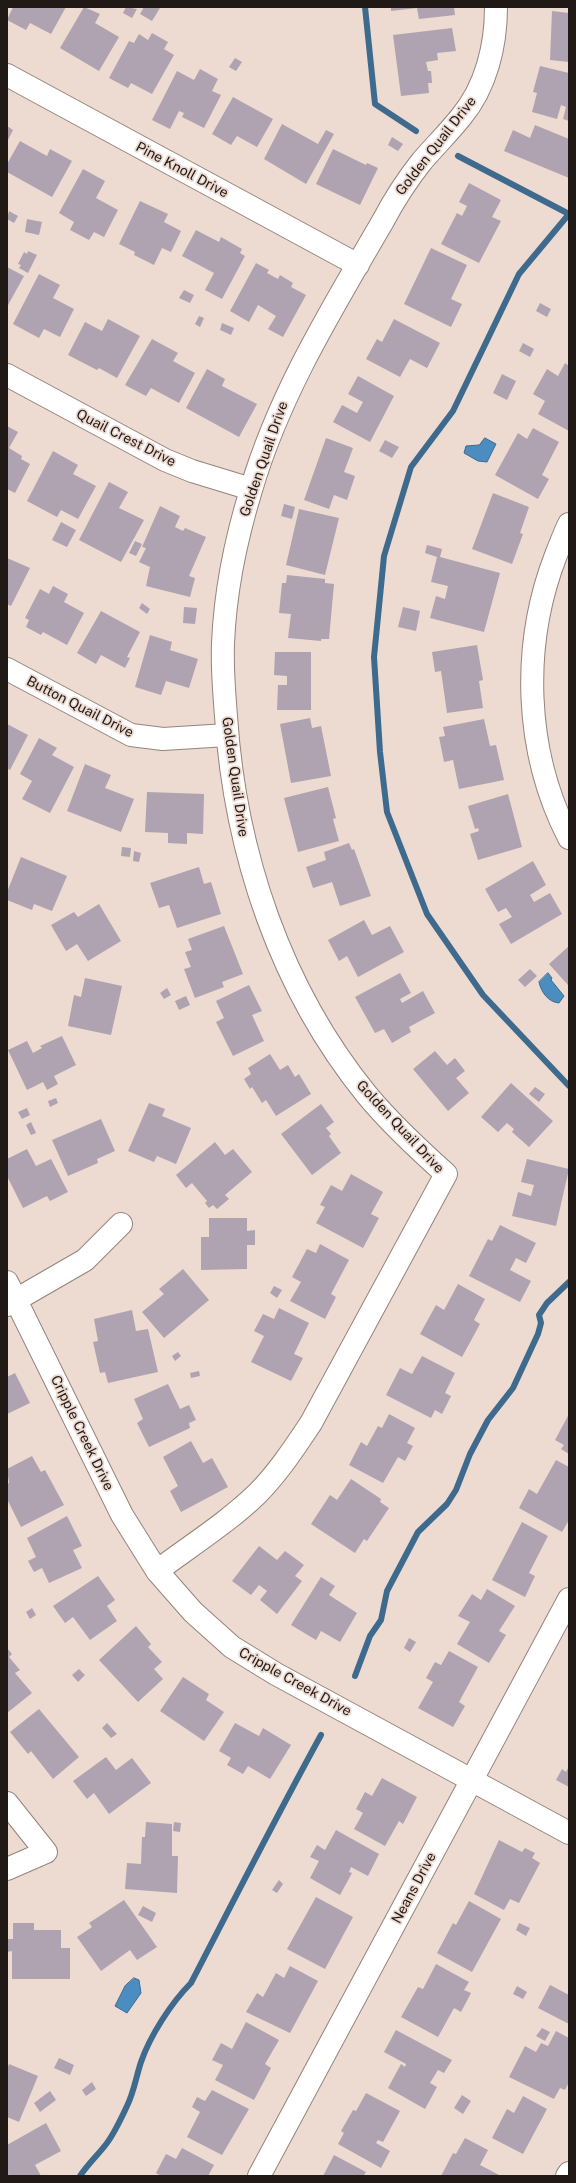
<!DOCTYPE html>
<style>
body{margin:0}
#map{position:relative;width:576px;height:2183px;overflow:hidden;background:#eddad1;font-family:"Public Sans",sans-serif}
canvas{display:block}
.frame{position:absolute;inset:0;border:8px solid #201916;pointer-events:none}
</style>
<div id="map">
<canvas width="576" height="2183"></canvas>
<div class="frame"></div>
</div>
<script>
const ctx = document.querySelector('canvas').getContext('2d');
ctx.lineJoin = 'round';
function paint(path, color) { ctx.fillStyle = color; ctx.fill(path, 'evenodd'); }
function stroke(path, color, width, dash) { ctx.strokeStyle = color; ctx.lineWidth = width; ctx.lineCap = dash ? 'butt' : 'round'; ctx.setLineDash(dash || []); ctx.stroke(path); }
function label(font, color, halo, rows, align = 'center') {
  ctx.font = font + ' "Public Sans",sans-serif'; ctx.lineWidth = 3.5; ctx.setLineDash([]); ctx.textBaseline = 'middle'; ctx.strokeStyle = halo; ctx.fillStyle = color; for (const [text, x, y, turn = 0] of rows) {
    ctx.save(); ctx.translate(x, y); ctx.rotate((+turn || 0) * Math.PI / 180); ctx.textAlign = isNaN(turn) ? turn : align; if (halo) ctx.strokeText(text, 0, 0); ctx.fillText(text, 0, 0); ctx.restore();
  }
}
const water = new Path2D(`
 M485,438l11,6 -9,18 -9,-1 -14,-8 2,-7 13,-1z
 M548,973l4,5 -1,2 13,16 -5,7c-11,-1 -18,-11 -20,-21z
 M134,1978l5,2 2,13 -14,20 -12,-7 10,-20z`);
paint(water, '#4b8dc1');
stroke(water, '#3e6a8e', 1);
stroke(new Path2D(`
 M365,7l10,97 41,27
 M458,156l111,58
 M569,214l-50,60 -66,137 -42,56 -27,89 -10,101 6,95 7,60 40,102 56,81 86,91
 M355,1676l15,-40 11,-16 6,-29 31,-59 29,-28 9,-14 14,-36 18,-34 25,-32 25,-54 3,-11 -2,-8 8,-12 22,-21
 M80,2176c8,-12 18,-21 27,-33 8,-11 14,-24 20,-37 7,-14 9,-29 14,-44 9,-26 30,-59 50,-79 43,-83 85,-166 130,-248`), '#3e6a8e', 6);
paint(new Path2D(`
 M13,7h53l-15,27 -21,-11 -4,7 -19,-10z
 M84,7l16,7 -5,9 24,14 -20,34 -39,-23z
 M126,7l11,2 -5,9 -9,-5z
 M144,7l16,1 -8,13 -12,-7z
 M391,7h63l1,8 -36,4 -2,-11 -26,3z
 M552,11l17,2v49l-19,-2z
 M452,28l4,23 -19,2 1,7 -12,2 2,9h3l1,12h-4l1,10 -28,3 -8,-61z
 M152,33l16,9 -4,7 10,6 -22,39 -21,-11 -3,5 -19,-10 20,-37 5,2 5,-9 9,6z
 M235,58l7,4 -6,9 -7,-4z
 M540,66l29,7v48l-6,-2 3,-12 -5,-2 -4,14 -25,-7 5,-19 -4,-1z
 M200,69l18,10 -6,12 9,4 -17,33 -22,-11 2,-4 -5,-2 -9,18 -18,-9 25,-49 17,9z
 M233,97l40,22 -16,28 -20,-11 -6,9 -19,-11z
 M282,124l36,20 8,-14 8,4 -28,50 -42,-25z
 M535,125l34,14v39l-65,-27 9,-21 17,8z
 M7,126l6,4 -6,12z
 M392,137l11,7 -5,7 -10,-6z
 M20,141l27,15 3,-7 22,12 -20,36 -45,-25v-8z
 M333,149l33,16 1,-2 11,5 -18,37 -44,-21z
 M83,169l22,12 -9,17 22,12 -14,27 -10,-5 -5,8 -19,-10 4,-8 -15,-9z
 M469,183l32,17 -9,17 9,4 -22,42 -38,-19 16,-31 5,3 5,-10 -8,-4z
 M140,201l28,13 -4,8 17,9 -10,21 -9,-4 -8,17 -20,-10 1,-3 -16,-8z
 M9,211l9,5 -4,7 -7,-4z
 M27,219l15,3 -3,13 -14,-3z
 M196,230l23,12 2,-5 21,12 -2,4 5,3 -23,43 -17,-9 9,-17 -32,-17z
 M431,248l36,17 -16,34 11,5 -11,23 -47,-23z
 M28,251l9,4 -9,18 -9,-5 2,-3 -3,-1 6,-12 3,2z
 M256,263l13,7 -2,3 11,6 2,-4 13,8 -2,4 15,8 -23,42 -15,-8 8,-13 -18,-11 -9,17 -19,-11z
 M7,267l17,9 -17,31z
 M39,274l21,11 -7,13 21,11 -14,28 -16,-8 -5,9 -26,-14z
 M184,290l10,5 -4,8 -11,-5z
 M540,303l11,6 -4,8 -11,-6z
 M199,316l5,2 -4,9 -5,-3z
 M108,319l32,17 -23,42 -18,-10 -2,2 -29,-15 17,-33 17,9z
 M394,319l46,24 -13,25 -17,-9 -10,18 -34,-18 11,-20 5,3z
 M222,323l12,5 -3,7 -11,-5z
 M152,339l26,14 -5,8 22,12 -16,30 -28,-15 -5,8 -21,-11z
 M523,343l11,6 -4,8 -11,-6z
 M565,363l4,3v65l-31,-17 7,-13 -12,-7 14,-25 11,7z
 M207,369l18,10 -3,7 35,18 -18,33 -53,-29z
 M502,374l14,7 -9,19 -14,-7z
 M358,376l36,20 -24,46 -37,-20 9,-17 15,8 6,-11 -15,-8z
 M7,426l11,6 -9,16 13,8 -1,3 9,5 -15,29 -8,-4z
 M533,428l26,14 -17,33 7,4 -11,20 -43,-24 23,-42 9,6z
 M326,438l27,10 -9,24 11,4 -8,24 -13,-5 -5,14 -25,-9z
 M385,440l14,7 -7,11 -13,-7z
 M53,451l25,14 -5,9 23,12 -18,33 -17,-9 -4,7 -30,-16z
 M109,482l19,10 -9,16 25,12 -23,42 -42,-22z
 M493,493l36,14 -9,26 3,1 -11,30 -40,-15z
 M284,504l11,3 -3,12 -11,-3z
 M160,506l20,10 -5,11 8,4 2,-3 21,9 -17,39 6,2 -5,19 -44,-11 4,-19 -11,-5 7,-14 -4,-1z
 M299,509l40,9 -14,57 -39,-10z
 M61,522l15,8 -9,17 -15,-7z
 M135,541l7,3 -6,12 -7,-3z
 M427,545l15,4 -2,8 60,16 -16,59 -54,-14 6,-22 9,3 3,-13 -17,-4 6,-25 -12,-4z
 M7,558l23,10 -19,38 -4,-2z
 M287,575l38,4v4l9,1 -5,55h-8v2l-33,-3 3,-24 -12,-1 3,-30h4z
 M53,586l15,8 -4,8 20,11 -17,32 -24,-13 -2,3 -15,-8 3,-7 -4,-2 15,-29 9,5z
 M142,603l8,6 -3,5 -8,-6z
 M184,607l13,1 -2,16 -12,-1z
 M403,607l17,4 -4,20 -18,-4z
 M101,611l39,21 -13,25 3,1 -5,10 -24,-13 -5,9 -19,-11z
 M150,635l22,7 -2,8 28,9 -9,29 -23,-7 -5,14 -26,-8z
 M477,645l6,35 -4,1 4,27 -36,5 -6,-42 -6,1 -3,-20z
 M275,652h36v58h-34l1,-25h9v-9l-13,-1z
 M310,718l2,10 9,-2 10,50 -40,7 -11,-59z
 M484,719l6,27 6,-1 8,35 -45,9 -6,-29 -9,2 -5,-25 6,-1 -2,-9z
 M7,724l21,11 -18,35 -3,-2z
 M39,738l18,10 -5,7 22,12 -24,46 -28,-14 10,-18 -12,-7z
 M85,764l26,11 -6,13 29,11 -13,33 -54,-21z
 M328,787l8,31 -3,1 6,22 -41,11 -14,-54z
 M147,792l57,2 -1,40 -16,-1v11l-19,-1v-10l-23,-1z
 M508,794l14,53 -44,13 -8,-26 9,-3 -1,-3 -3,1 -7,-23z
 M349,843l3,7 2,-1 17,47 -31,10 -8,-24 -19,6 -7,-21 20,-7 -2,-8z
 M122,847l9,1 -1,9 -9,-1z
 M134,851l7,2 -2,9 -6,-1z
 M21,857l46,19 -15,35 -18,-7 -2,6 -25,-10v-8z
 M533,861l13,24 -16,10 4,7 16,-9 12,21 -51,30 -12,-20 13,-7 -6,-9 -8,4 -13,-23z
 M199,867l5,17 7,-2 10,32 -44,14 -8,-23 -10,3 -9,-25z
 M99,904l22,37 -33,20 -11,-17 -11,7 -15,-26 23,-13 4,5z
 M364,920l8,15 18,-9 14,26 -46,25 -11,-21 -8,5 -11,-21z
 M224,926l19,48 -21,8 2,5 -29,11 -11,-29 7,-2 -6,-15 7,-2 -4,-11z
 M569,946v38l-1,1 -19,-21z
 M530,969l7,7 -12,11 -7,-7z
 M400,973l11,20 -11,6 2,4 21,-12 12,22 -26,14 2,5 -19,11 -8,-14 -9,4 -20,-36z
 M85,978l37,8 -11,49 -43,-9 6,-31 7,2z
 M249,985l13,26 -10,4 12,26 -31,15 -17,-34 8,-4 -8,-17z
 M167,988l4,7 -7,4 -4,-6z
 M186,996l4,9 -11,5 -4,-9z
 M62,1036l14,29 -22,11 4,8 -11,6 -4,-8 -16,8 -19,-40 19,-9 6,12 9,-5 -2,-2z
 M435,1051l12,14 8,-7 10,13 -9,7 13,15 -21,18 -35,-42z
 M270,1054l10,16 8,-5 7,12 4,-3 12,20 -35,22 -10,-16 -4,3 -10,-16 -2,2 -6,-10 7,-5 -3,-6z
 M511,1083l42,38 -24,26 -17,-15 2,-3 -7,-6 -9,9 -17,-15z
 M535,1087l10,7 -6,8 -10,-8z
 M56,1098l2,5 -8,4 -2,-6z
 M149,1103l16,6 -3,7 29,12 -15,36 -19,-8 -3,6 -26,-11z
 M321,1104l13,18 -8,6 5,6 -2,2 12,17 -29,22 -31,-41z
 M27,1108l3,7 -8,4 -4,-7z
 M101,1119l14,32 -18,8 1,4 -30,13 -16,-36z
 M31,1122l5,11 -5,2 -5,-10z
 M215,1142l10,13 8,-6 19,23 -27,23 4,4 -12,10 -4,-4 -4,3 -4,-5 2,-2 -15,-18 -6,5 -10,-13z
 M27,1149l9,17 15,-7 17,33 -18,9 -3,-5 -24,12 -16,-32v-17z
 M527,1159l42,10 -13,57 -44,-10 6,-24 13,4 3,-11 -13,-3z
 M351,1174l32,18 -12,22 8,4 -16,30 -47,-25 9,-16 -5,-2 11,-20 11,6z
 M209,1218h38v13l8,-1v15h-8v24l-46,1v-33h8z
 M500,1225l36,18 -10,20 -10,-5 -6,12 21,11 -11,21 -51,-26 19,-37 4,2z
 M320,1244l29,16 -18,34 5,3 -11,22 -35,-18 11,-19 -9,-5 15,-28 9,4z
 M183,1269l26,31 -45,38 -22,-26 22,-18 -5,-5z
 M458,1284l27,15 -11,21 6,4 -18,33 -42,-23 16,-29 8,5z
 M274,1286l8,4 -5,8 -7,-5z
 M279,1308l30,15 -15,31 9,4 -12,23 -40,-19 13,-26 -10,-5 9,-17 11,5z
 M132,1310l4,21 12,-2 10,43 -50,11 -3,-11 -5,1 -7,-31 5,-1 -4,-22z
 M178,1352l3,4 -6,5 -3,-5z
 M422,1356l33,17 -10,20 6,3 -9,18 -7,-4 -4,8 -45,-23 14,-27 12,6z
 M199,1371l1,5 -9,2 -1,-5z
 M15,1373l15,30 -23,11v-37z
 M168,1384l12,25 9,-4 7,15 -7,3 1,5 -41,19 -12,-24 6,-4 -9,-20z
 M389,1414l26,14 -8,15 6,3 -8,15 -7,-4 -15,26 -34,-18 12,-23 6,4 11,-20 4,2z
 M569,1414v40l-8,-5 3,-4 -9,-5z
 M191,1441l12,22 9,-5 16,29 -47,25 -11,-21 8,-5 -15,-29z
 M32,1456l9,16 4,-2 19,35 -43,22 -14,-28v-15l2,-1 -2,-14z
 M556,1460l13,7v53l-7,12 -43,-24 10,-19 8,5z
 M351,1479l30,20 -1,3 9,6 -22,33 -3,-2 -9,14 -44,-29 19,-29 7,5z
 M67,1516l15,30 -9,4 9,18 -33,15 -7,-15 -8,4 -6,-11 8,-4 -9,-19z
 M522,1522l26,14 -19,37 6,3 -10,21 -33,-17z
 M259,1546l18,14 8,-9 19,14 -9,11 7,5 -25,33 -17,-14 7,-9 -8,-6 -8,10 -19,-14z
 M98,1576l17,24 -8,6 10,15 -27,19 -17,-23 -8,6 -12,-17z
 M321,1577l14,9 -6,9 28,18 -17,29 -19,-11 -5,9 -25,-15z
 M487,1589l28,17 -16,25 7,4 -17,28 -32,-19 13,-22 -12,-6 14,-22 9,6z
 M32,1608l4,7 -6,4 -4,-7z
 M136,1626l15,18 -3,3 14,15 -8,7 9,10 -25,23 -39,-42z
 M409,1638l7,4 -6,10 -6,-4z
 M7,1648l5,6 -3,3 11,13 -5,3 17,20 -25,20z
 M449,1651l29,16 -19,35 6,4 -12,21 -35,-19 15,-26 -7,-4 9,-16 6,3z
 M79,1669l6,6 -7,7 -6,-7z
 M183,1677l26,17 -3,6 18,12 -20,29 -44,-30z
 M39,1709l40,48 -26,22 -22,-28 -3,3 -18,-22z
 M107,1723l10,11 -6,4 -9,-10z
 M235,1723l24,13 4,-8 28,17 -21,34 -22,-13 -5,8 -16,-9 4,-7 -12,-7z
 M106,1757l10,13 16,-12 19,25 -42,31 -15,-21 -7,6 -14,-18z
 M569,1766v21l-13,-7 6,-11 4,3z
 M382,1778l35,19 -14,27 -4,-3 -14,25 -31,-17 9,-16 -7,-4 9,-17 7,4z
 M146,1822l26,2v32h6l-1,37 -52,-4 2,-26 14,1 1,-27h3z
 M174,1822l7,1 -1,9 -7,-1z
 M336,1830l43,24 -11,22 -17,-9 -2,5 3,1 -12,22 -30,-17 9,-17 -9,-4 7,-12 8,5z
 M499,1840l23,12 3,-4 10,5 -3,5 8,5 -21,40 -9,-4 -6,11 -30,-16z
 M279,1880l4,4 -6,9 -5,-3z
 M316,1897l37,20 -28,52 -38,-20z
 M124,1900l33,47 -20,13 -7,-10 -29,21 -24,-34 15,-10 -3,-4z
 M469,1901l32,18 -29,53 -35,-19 16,-30 3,2z
 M143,1906l13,7 -4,9 -14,-7z
 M13,1923h21v7h27v18h9v31h-58v-28l-5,1v-13h6z
 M519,1923l11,5 -4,8 -10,-6z
 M436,1964l33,18 -5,8 7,3 -10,19 -7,-4 -16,29 -37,-20 17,-30 5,2z
 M290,1966l28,15 -28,52 -44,-21 11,-19 6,4 13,-24 8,5z
 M550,1985l19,10v29l-31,-16z
 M517,1986l10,6 -4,7 -10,-5z
 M246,2022l33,18 -14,24 6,4 -17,32 -39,-20 8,-15 -11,-5 9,-17 11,6z
 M542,2028l8,4 -5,9 -9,-5z
 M396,2030l56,30 -8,13 -6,-3 -8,13 7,4 -12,22 -37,-21 13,-24 4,3 1,-3 -22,-12z
 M556,2031l13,7v44l-4,8 -5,-2 -6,11 -45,-22 16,-31 11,6 5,-9 7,3z
 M59,2058l15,7 -4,10 -16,-7z
 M9,2064l29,12 -19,46 -12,-5v-47z
 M92,2082l4,7 -10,7 -4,-6z
 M212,2090l37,19 -27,46 -35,-18 13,-25 -8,-5 5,-10 8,4z
 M50,2091l6,9 -16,12 -6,-9z
 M366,2093l34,18 -17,31 -5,-2 -2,3 14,8 -9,17 -43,-24 6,-11 -3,-2 12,-21 3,1z
 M462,2095l9,6 -8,13 -9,-6z
 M523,2096l24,13 -24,45 -31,-16 15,-29 7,4z
 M46,2123l15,28 -26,14 6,11h-32l-2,-4v-27z
 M465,2138l23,12 -8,15 21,11h-60l12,-23 3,1z
 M182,2148l32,17 -6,11h-47l-5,-3 10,-19 10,5z
 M334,2155l32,17 -2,3 3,1h-44z`), '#b0a3b1');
const minor = new Path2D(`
 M7,75l351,190
 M7,375l158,85 27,11 59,18
 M569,524c-5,10 -9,21 -13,31 -35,90 -32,196 13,283
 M7,669l124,66 32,4 64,-4
 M7,1282l115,233 35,56 36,41 39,35 44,27 293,159
 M7,1305l78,-45 36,-36
 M157,1571c33,-25 70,-48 100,-77 21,-21 38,-47 54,-71l135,-249c-28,-25 -55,-50 -79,-79 -87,-107 -132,-243 -141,-379 -2,-24 -4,-48 -3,-72 2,-52 13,-105 28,-154 28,-96 82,-183 132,-269 11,-21 24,-41 39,-60 13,-15 27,-29 39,-44 25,-30 35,-71 35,-110
 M7,1803l39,49 -39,17
 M259,2176l310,-577
 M567,2176l2,-3`);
stroke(minor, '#95847b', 24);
stroke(minor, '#fff', 22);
label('14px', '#201916', '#eddad1', [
 ["Golden Quail Drive",436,146,-52],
 ["Pine Knoll Drive",182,170,28],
 ["Quail Crest Drive",126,438,27],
 ["Golden Quail Drive",264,459,-71],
 ["Button Quail Drive",80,707,27],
 ["Golden Quail Drive",235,777,82],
 ["Golden Quail Drive",400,1127,47],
 ["Cripple Creek Drive",82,1433,64],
 ["Cripple Creek Drive",295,1682,29],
 ["Neans Drive",414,1888,-62]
]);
</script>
